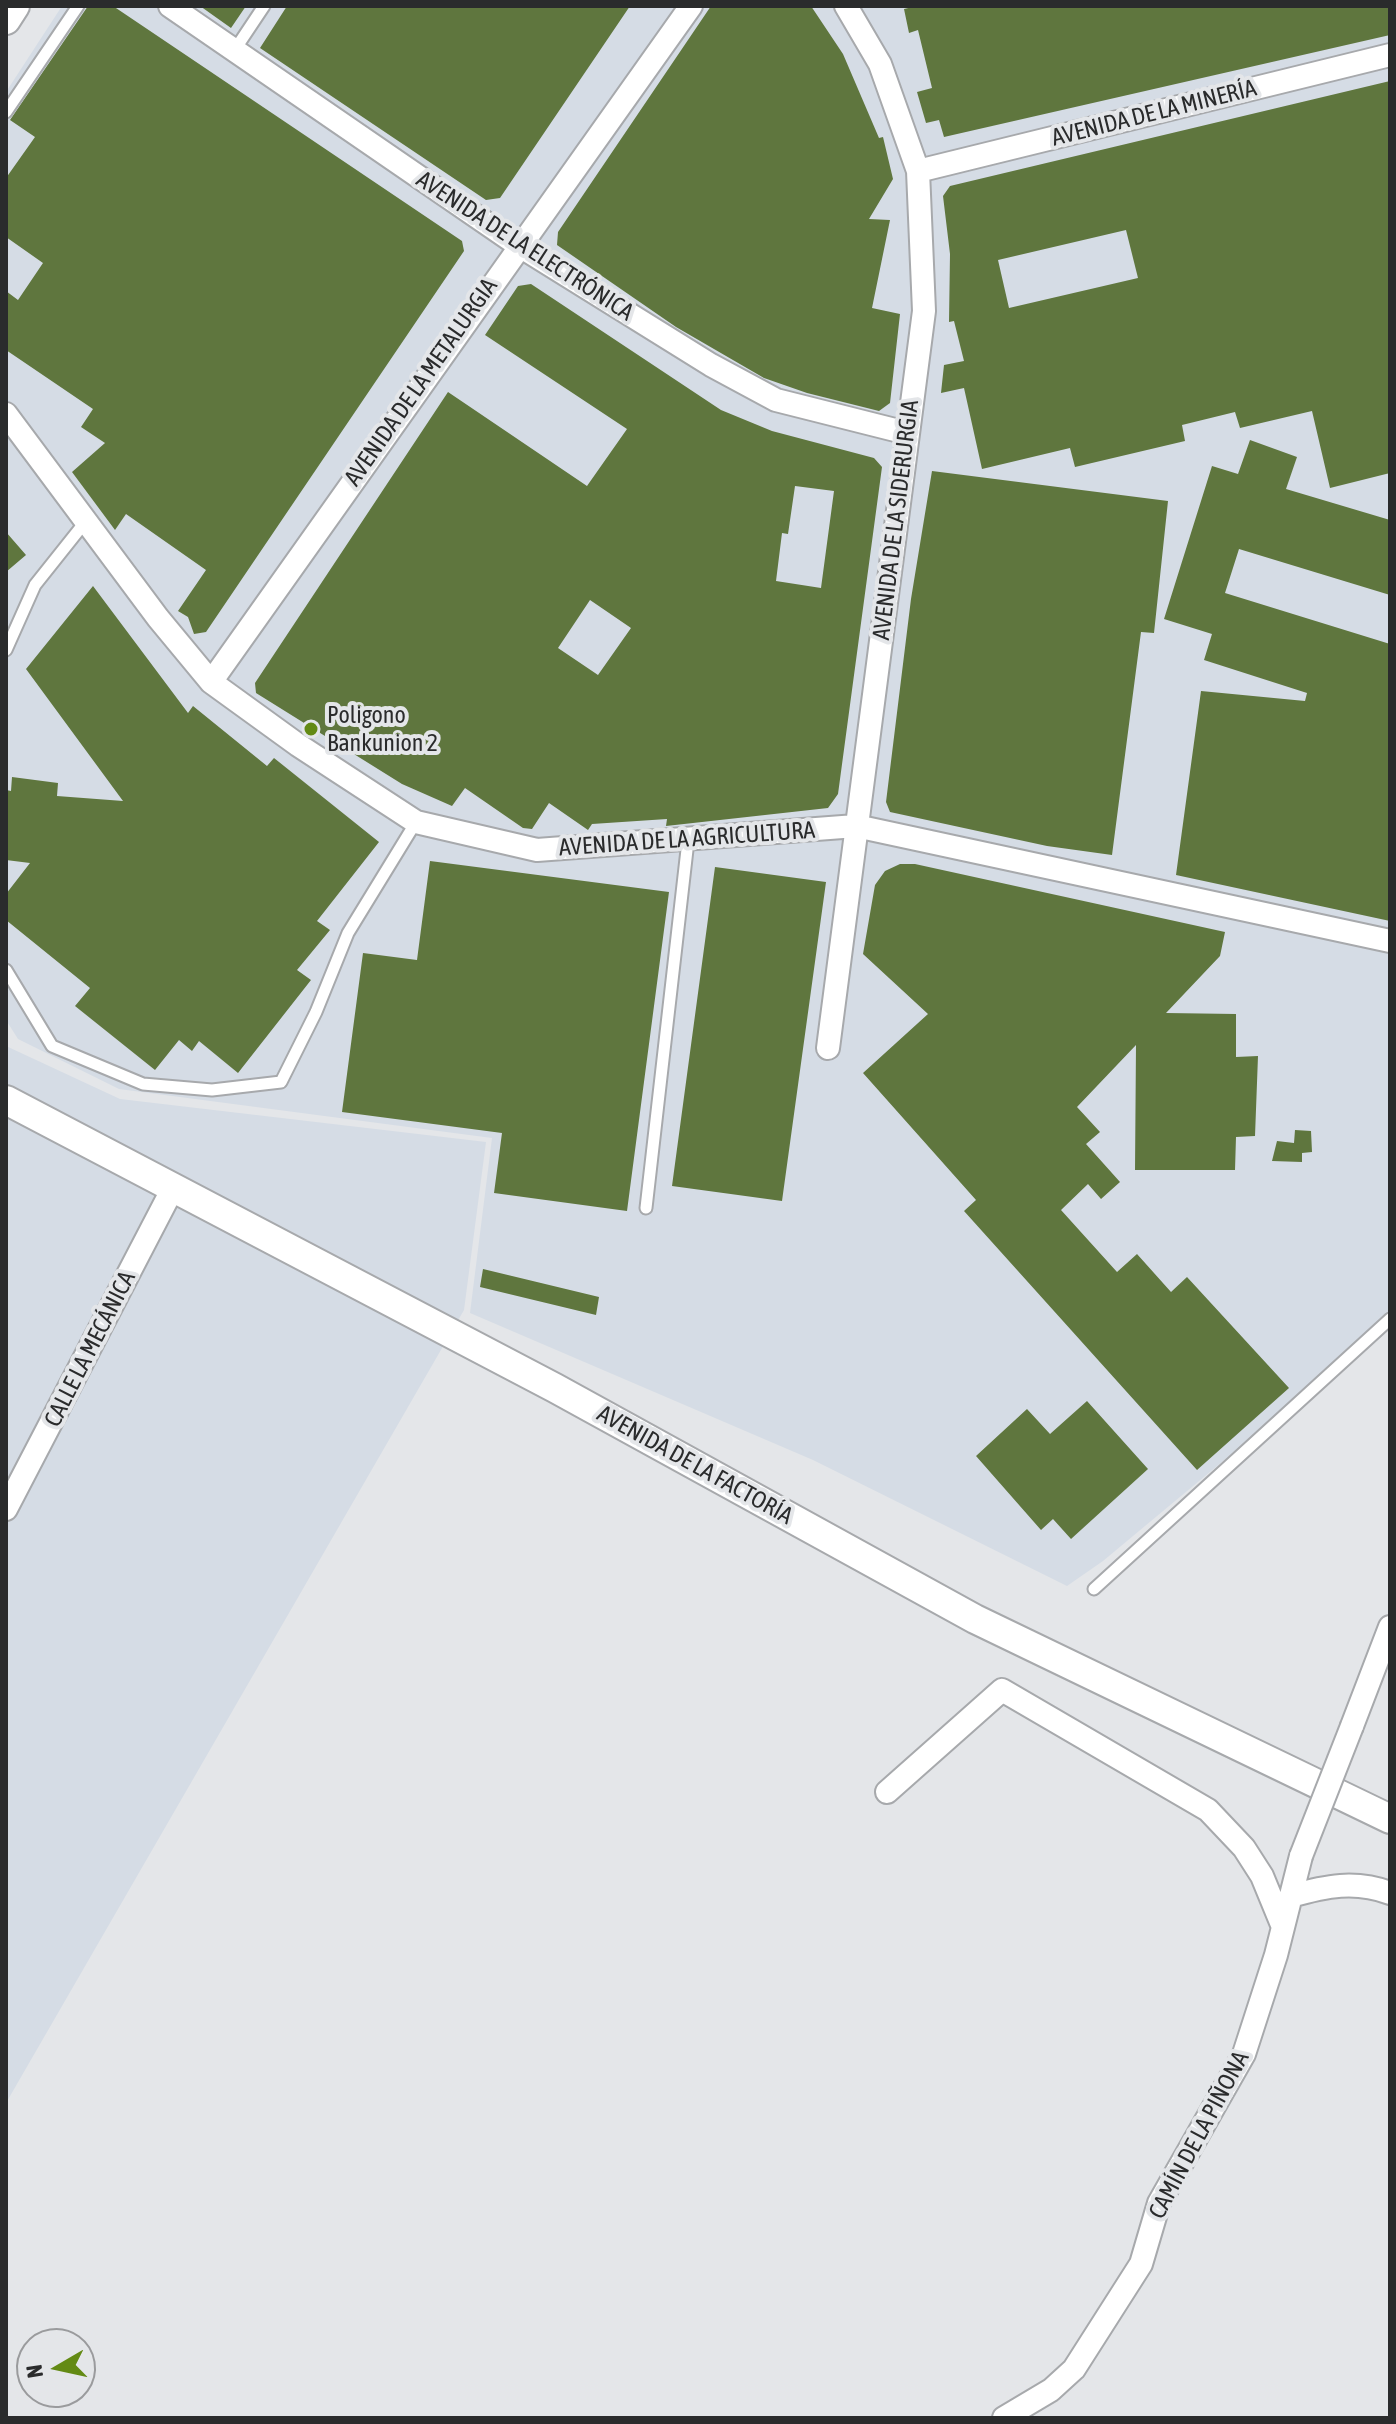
<!DOCTYPE html>
<meta charset="utf-8">
<style>
body{margin:0}
#map{position:relative;width:1396px;height:2424px;overflow:hidden;background:#e4e6e9;font-family:"Asap Condensed",sans-serif}
canvas{display:block}
.frame{position:absolute;inset:0;border:8px solid #2a2b2c;pointer-events:none}
.north{position:absolute;left:16px;top:2328px;width:80px;height:80px;box-sizing:border-box;background:#e4e6e9;border:2px solid #9a9b9d;border-radius:50%;rotate:261deg;font-size:22px;font-weight:700;line-height:32px;text-align:center;color:#2a2b2c}
.north::after{content:'';display:block;margin:auto;width:28px;height:36px;background:#638a14;clip-path:polygon(50% 0,100% 100%,50% 72%,0 100%)}
</style>
<div id="map">
<canvas width="1396" height="2424"></canvas>
<div class="frame"></div>
<div class="north">N</div>
</div>
<script>
const ctx = document.querySelector('canvas').getContext('2d');
ctx.lineJoin = 'round';
function paint(path, color) { ctx.fillStyle = color; ctx.fill(path, 'evenodd'); }
function stroke(path, color, width, dash) { ctx.strokeStyle = color; ctx.lineWidth = width; ctx.lineCap = dash ? 'butt' : 'round'; ctx.setLineDash(dash || []); ctx.stroke(path); }
function label(font, color, halo, rows, align = 'center') {
  ctx.font = font + ' "Asap Condensed",sans-serif'; ctx.lineWidth = 8; ctx.setLineDash([]); ctx.textBaseline = 'middle'; ctx.strokeStyle = halo; ctx.fillStyle = color; for (const [text, x, y, turn = 0] of rows) {
    ctx.save(); ctx.translate(x, y); ctx.rotate((+turn || 0) * Math.PI / 180); ctx.textAlign = isNaN(turn) ? turn : align; if (halo) ctx.strokeText(text, 0, 0); ctx.fillText(text, 0, 0); ctx.restore();
  }
}
paint(new Path2D(`
 M62,6h1328v1316l-287,239 -36,25 -254,-126 -343,-147 22,-175 -373,-49 -101,-50 -12,-19v-928z
 M6,1046l114,53 366,43 -22,168 -458,793z`), '#d5dce5');
paint(new Path2D(`
 M88,6h25l349,235 2,10 -258,381 -12,2 -6,-17 -10,-6 28,-41 -80,-56 -11,16 -43,-58 33,-29 -24,-16 12,-18 -87,-59v-59l12,9 25,-37 -37,-26v-59l29,-41 -25,-17z
 M200,6h46l-15,22z
 M287,6h343l-130,192 -14,2 -226,-152z
 M711,6h100l32,48 36,84 4,-1 10,42 -24,40 21,1 -18,88 28,6 -10,89 -11,8 -72,-18 -43,-15 -88,-51 -119,-82 1,-13z
 M917,6h473v29l-446,102 -5,-17 -13,3 -9,-31 15,-4 -14,-58 -9,3 -5,-24z
 M1390,81v392l-60,15 -18,-77 -72,17 -5,-16 -53,13 3,16 -110,26 -5,-19 -88,21 -18,-81 -23,5 3,-28 20,-4 -10,-40 -5,1 1,-68 -7,-58 7,-10zM1126,230l12,48 -129,30 -11,-48z
 M531,284l190,126 51,21 102,27 8,9 -44,327 -10,14 -162,18 1,-7 -75,5 -4,6 -39,-27 -17,26 -9,-1 -58,-40 -13,18 -50,-22 -146,-91 -1,-10 193,-291 139,94 40,-57 -142,-94 33,-49zM795,486l39,5 -13,97 -45,-7 6,-48 6,1zM590,600l41,28 -33,47 -40,-27z
 M1250,440l47,17 -11,32 104,31v75l-151,-46 -14,44 165,51v277l-214,-46 25,-184 104,10 2,-8 -103,-33 8,-26 -48,-15 48,-153 26,8z
 M932,471l236,30 -14,132 -13,-1 -29,223 -65,-9 -157,-34 -4,-10 25,-203z
 M6,532l20,23 -20,17z
 M93,586l95,127 5,-7 74,60 7,-8 105,84 -62,79 13,9 -33,40 14,10 -73,93 -39,-32 -7,10 -13,-11 -24,30 -80,-64 15,-18 -84,-68v-26l24,-31 -24,-3v-70l5,1 1,-14 46,6 -1,13 66,5 -97,-132z
 M430,861l239,31 -42,319 -133,-18 8,-60 -160,-21 21,-159 54,7z
 M900,864h15l310,68 -5,24 -54,57 70,1v43l22,-1 -3,80 -19,1 -1,33h-100l1,-125 -59,62 23,25 -14,12 34,38 -19,17 -13,-15 -27,26 56,62 20,-18 34,38 16,-15 102,111 -92,82 -233,-259 12,-11 -113,-127 65,-59 -65,-60 12,-69 10,-14z
 M715,867l111,15 -44,319 -110,-15z
 M1295,1130l16,1 1,21 -10,1v9l-30,-1 5,-20 17,2z
 M483,1269l116,28 -3,18 -116,-28z
 M1087,1401l61,68 -77,70 -18,-20 -12,11 -65,-74 51,-47 23,25z`), '#5f763e');
const service = new Path2D(`
 M234,51l30,-45
 M6,112l72,-106
 M6,650l29,-65 51,-64
 M6,970l46,76 91,38 69,6 69,-8 35,-70 32,-79 68,-111
 M646,1208l42,-367
 M1094,1589l296,-270`);
const minor = new Path2D(`
 M170,6l348,239 193,120 65,35 131,33
 M918,171l472,-116
 M6,414l152,204 53,64 87,63 118,77 121,28 319,-24 534,115
 M211,682l480,-676
 M828,1048l96,-737 -6,-140 -38,-107 -34,-58
 M6,1509l167,-321
 M1352,1726l38,-99
 M887,1792l115,-102 206,120 36,38 18,28 21,51
 M1291,1896c35,-10 64,-16 99,-3
 M1004,2418l47,-28 23,-21 67,-105 18,-61 85,-149 32,-99 25,-99`);
const tertiary = new Path2D(`
 M6,20l9,-14
 M6,1100l549,288 420,231 415,200`);
stroke(service, '#a7a9ac', 15);
stroke(minor, '#a7a9ac', 26);
stroke(tertiary, '#a7a9ac', 32);
stroke(service, '#fff', 11);
stroke(minor, '#fff', 22);
stroke(tertiary, '#fff', 28);
const minorBridge = new Path2D(`
 M1301,1856l51,-130`);
stroke(minorBridge, '#a7a9ac', 26, []);
stroke(minorBridge, '#fff', 22);
for (const [x, y, r, color] of [
 [311,729,8,"#638a14"]
]) { const dot = new Path2D(); dot.arc(x, y, r, 0, 2 * Math.PI); ctx.fillStyle = color; ctx.fill(dot); stroke(dot, '#e4e6e9', 3); }
label('24px', '#2a2b2c', '#e4e6e9', [
 ["AVENIDA DE LA MINERÍA",1154,113,-14],
 ["AVENIDA DE LA ELECTRÓNICA",525,246,33],
 ["AVENIDA DE LA METALURGIA",421,382,-55],
 ["AVENIDA DE LA SIDERURGIA",896,520,-83],
 ["AVENIDA DE LA AGRICULTURA",687,839,-4],
 ["CALLE LA MECÁNICA",90,1349,-63],
 ["AVENIDA DE LA FACTORÍA",695,1465,29],
 ["CAMÍN DE LA PIÑONA",1199,2135,-62]
]);
label('24px', '#2a2b2c', '#e4e6e9', [
 ["Poligono",327,715],
 ["Bankunion 2",327,743]
], 'left');
</script>
